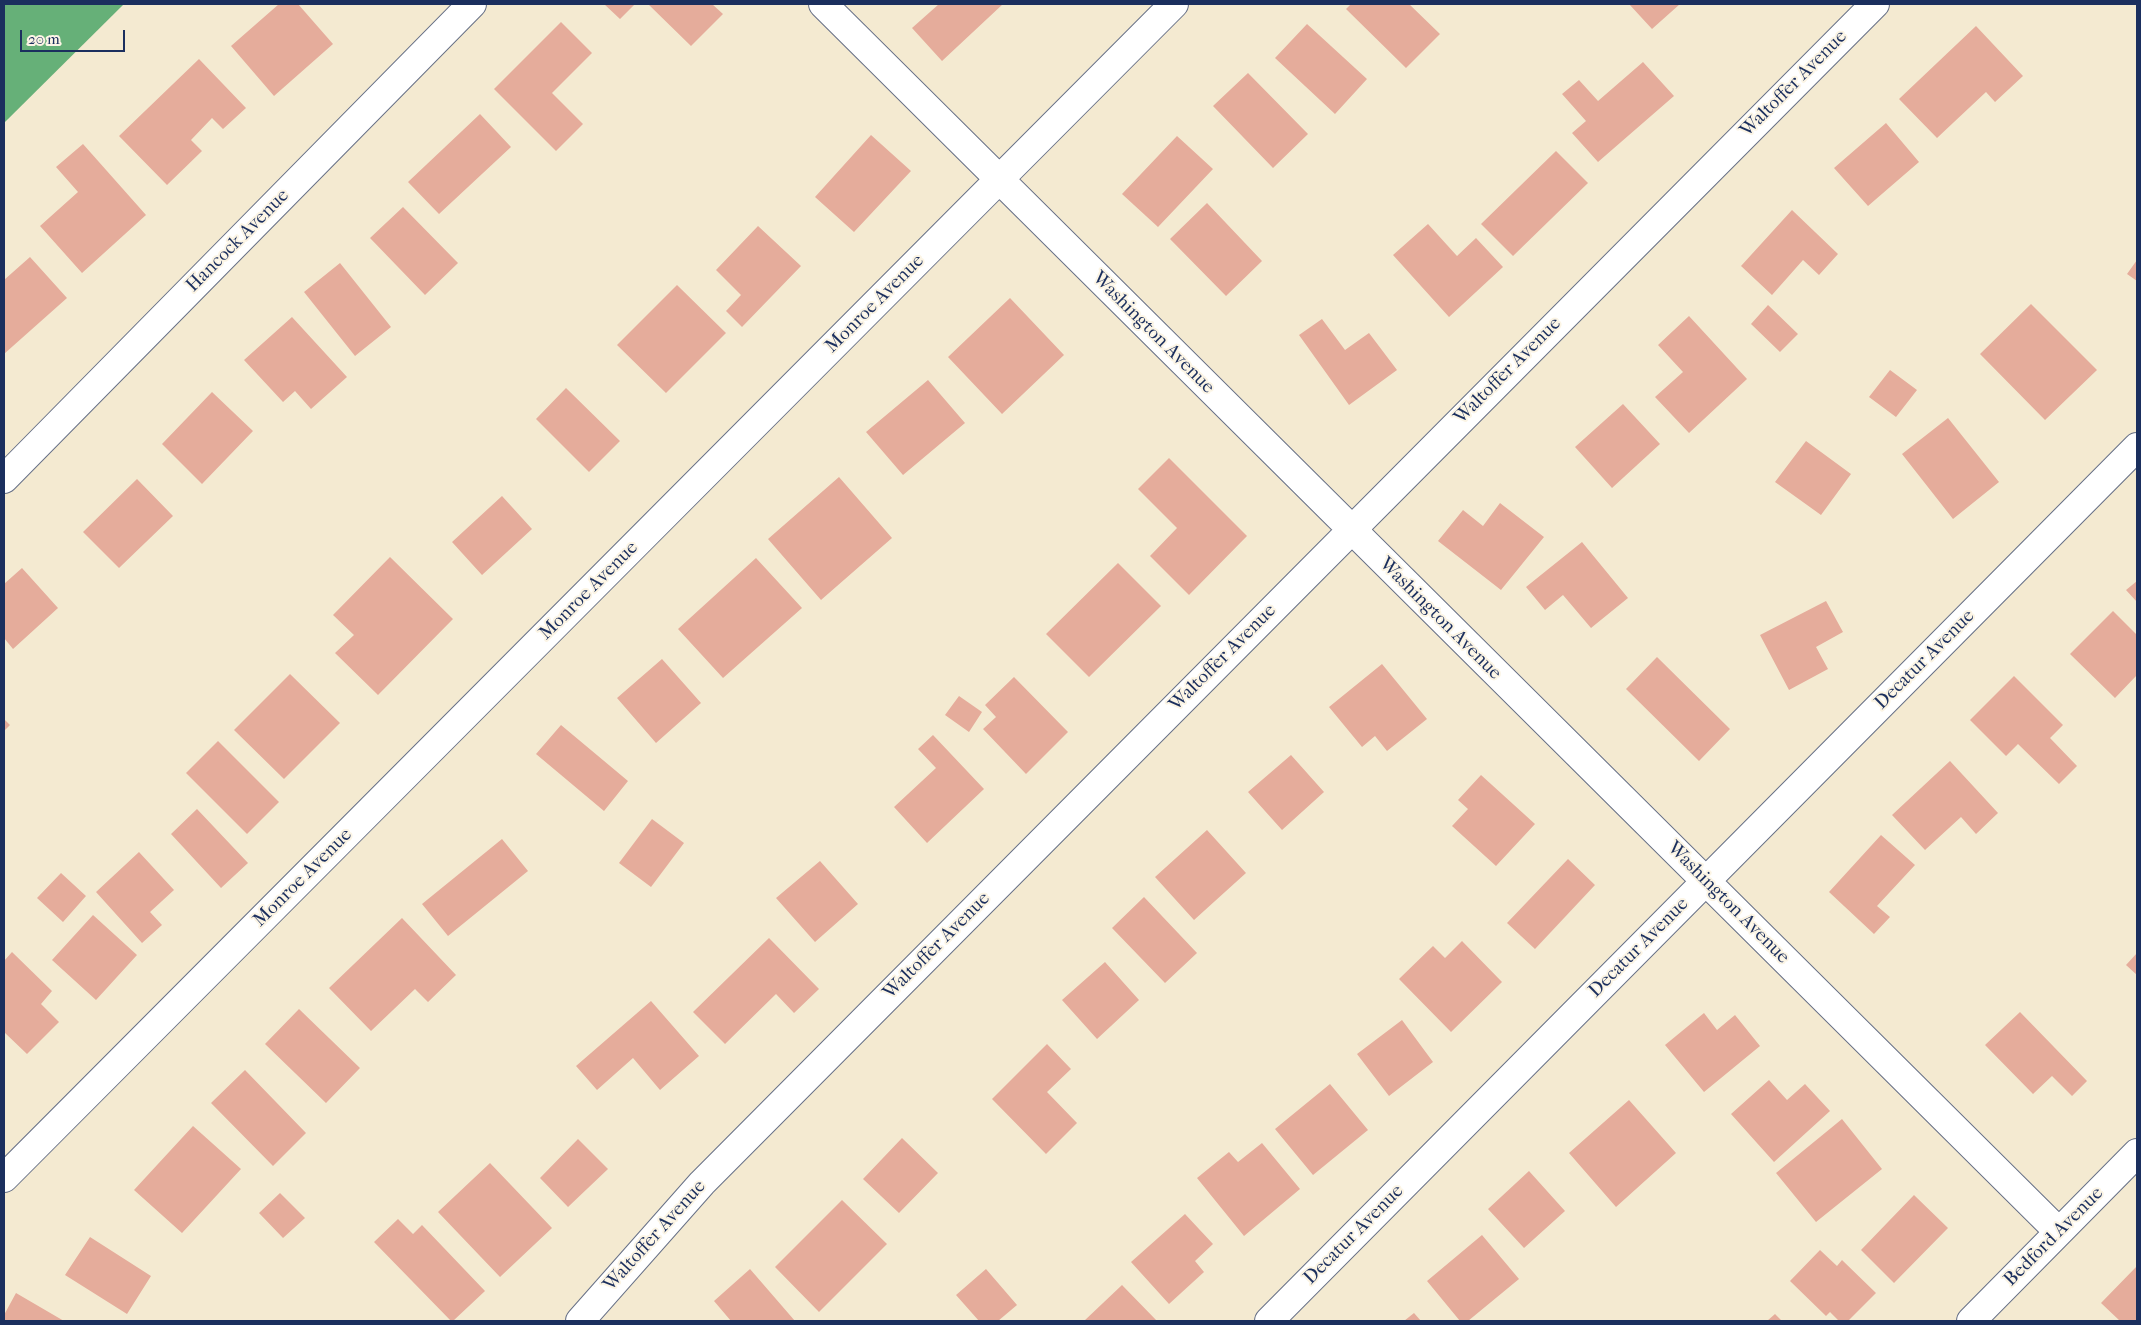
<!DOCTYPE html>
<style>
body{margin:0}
#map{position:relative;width:2141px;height:1325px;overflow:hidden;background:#f4ead1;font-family:"IM FELL French Canon",serif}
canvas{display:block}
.frame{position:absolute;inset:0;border:5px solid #1b2f5e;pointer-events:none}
.scale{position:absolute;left:20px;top:30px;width:105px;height:22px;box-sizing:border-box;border:2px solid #1b2f5e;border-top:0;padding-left:6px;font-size:15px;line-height:18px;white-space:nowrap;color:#1b2f5e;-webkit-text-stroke:4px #fcf5e5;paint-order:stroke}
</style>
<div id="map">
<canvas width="2141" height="1325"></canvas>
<div class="frame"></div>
<div class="scale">20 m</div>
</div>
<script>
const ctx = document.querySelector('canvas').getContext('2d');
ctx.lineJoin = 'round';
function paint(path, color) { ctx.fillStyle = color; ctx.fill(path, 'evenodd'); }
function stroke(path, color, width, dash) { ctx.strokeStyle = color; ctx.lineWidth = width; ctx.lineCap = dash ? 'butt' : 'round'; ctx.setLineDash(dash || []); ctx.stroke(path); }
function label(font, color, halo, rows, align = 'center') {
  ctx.font = font + ' "IM FELL French Canon",serif'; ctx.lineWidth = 4; ctx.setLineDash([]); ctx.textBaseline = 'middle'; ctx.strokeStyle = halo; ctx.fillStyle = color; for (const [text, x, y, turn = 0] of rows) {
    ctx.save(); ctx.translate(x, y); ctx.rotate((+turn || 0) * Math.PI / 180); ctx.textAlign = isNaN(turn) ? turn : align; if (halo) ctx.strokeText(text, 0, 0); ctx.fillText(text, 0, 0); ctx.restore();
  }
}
paint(new Path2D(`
 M4,4h120l-120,119z`), '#66b078');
paint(new Path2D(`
 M279,4h19l35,40 -59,52 -43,-50z
 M604,4h31l-15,15z
 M648,4h64l11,10 -32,32z
 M939,4h64l-61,57 -30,-33z
 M1351,4h58l31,30 -34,34 -60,-59z
 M1629,4h51l-28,25z
 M561,22l31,31 -40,40 31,31 -27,27 -62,-62z
 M1307,24l60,55 -32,35 -60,-56z
 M1976,26l47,50 -28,26 -9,-10 -49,46 -38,-39z
 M199,59l47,49 -23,21 -11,-11 -21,22 11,11 -35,34 -48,-49z
 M1643,62l31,34 -76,66 -26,-29 14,-12 -24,-27 17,-14 19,21z
 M1248,73l60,61 -35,34 -60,-62z
 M480,114l31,33 -72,67 -31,-32z
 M1886,123l33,39 -51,44 -34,-38z
 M871,135l40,36 -57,61 -39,-35z
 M1177,136l36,33 -55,58 -36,-33z
 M83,144l63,71 -64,58 -42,-47 38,-34 -22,-25z
 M1556,151l32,32 -75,73 -32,-32z
 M1207,203l55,58 -36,35 -56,-57z
 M403,207l55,56 -33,32 -55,-57z
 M1792,210l46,44 -19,21 -16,-15 -31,35 -31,-29z
 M1428,224l29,32 19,-18 27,29 -54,50 -56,-62z
 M758,226l43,40 -59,61 -16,-16 15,-16 -25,-25z
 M30,257l37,41 -63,56v-74z
 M2137,260v21l-10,-7z
 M340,263l51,64 -36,29 -51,-64z
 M677,285l49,48 -60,60 -49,-48z
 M1010,298l54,57 -62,59 -54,-57z
 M2031,304l66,66 -52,50 -65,-66z
 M1768,305l30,29 -18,18 -29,-28z
 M1689,316l58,63 -58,54 -34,-36 28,-25 -25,-27z
 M292,317l55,60 -36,32 -16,-18 -12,11 -39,-42z
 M1322,319l23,31 24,-17 28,37 -48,35 -50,-70z
 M1890,370l27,20 -21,27 -27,-20z
 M928,380l37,43 -62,52 -37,-43z
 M566,388l54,53 -31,31 -53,-53z
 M212,392l41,39 -51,53 -40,-40z
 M1623,404l37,40 -48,44 -37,-41z
 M1948,418l51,64 -46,37 -51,-65z
 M1806,441l45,33 -30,41 -46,-33z
 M1169,458l78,78 -58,59 -39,-39 27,-28 -39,-39z
 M839,477l53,61 -71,62 -53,-61z
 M137,479l36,37 -54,52 -36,-36z
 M502,496l30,33 -50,46 -30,-33z
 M1500,503l44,34 -43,53 -63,-49 25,-31 20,16z
 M1582,542l46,56 -37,30 -28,-33 -18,15 -19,-23z
 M390,557l63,62 -75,76 -43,-42 19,-18 -21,-20z
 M756,558l46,50 -79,70 -45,-49z
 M1118,563l43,43 -72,71 -43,-43z
 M22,568l36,40 -45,41 -9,-11v-54z
 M2137,581v21l-11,-12z
 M1826,601l17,31 -27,15 12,22 -39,21 -29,-55z
 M2113,611l24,24v40l-22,23 -45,-44z
 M1657,657l73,72 -31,32 -73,-72z
 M662,659l39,44 -45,40 -39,-45z
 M1382,664l45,55 -40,32 -12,-15 -13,11 -33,-40z
 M290,674l50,49 -56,56 -50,-49z
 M2014,676l49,49 -13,13 27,28 -18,18 -41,-40 -12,12 -36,-36z
 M1014,677l54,55 -42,42 -43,-45 13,-12 -11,-12z
 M959,696l23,16 -13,20 -24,-17z
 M4,719l6,6 -6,6z
 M561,725l67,56 -24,30 -68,-57z
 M933,735l51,54 -57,54 -33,-36 42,-39 -18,-19z
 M218,741l61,61 -32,32 -61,-61z
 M1291,755l33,37 -42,38 -34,-38z
 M1950,761l48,52 -22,21 -15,-17 -36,33 -33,-35z
 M1481,775l54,49 -39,42 -44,-40 16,-17 -10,-9z
 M197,809l51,54 -27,25 -50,-54z
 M652,819l32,24 -33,44 -32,-24z
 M1207,830l39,43 -52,47 -39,-43z
 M1881,835l34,30 -38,41 13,11 -16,17 -45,-42z
 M502,839l26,32 -80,65 -26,-32z
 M139,852l35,38 -24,22 12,13 -20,18 -46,-51z
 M1568,859l27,26 -60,64 -28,-26z
 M820,861l38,43 -43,38 -39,-44z
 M61,873l25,23 -23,26 -26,-24z
 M1144,897l53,56 -32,30 -53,-55z
 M93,915l44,40 -41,45 -44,-40z
 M402,918l54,57 -28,27 -13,-13 -44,42 -42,-43z
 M769,938l50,51 -25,24 -18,-19 -51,50 -32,-32z
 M1462,941l40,41 -51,50 -52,-53 34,-33 12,12z
 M12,952l40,39 -11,13 18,18 -32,32 -23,-22v-71z
 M2137,953v22l-11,-10z
 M1105,962l34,38 -42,39 -35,-39z
 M651,1001l48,55 -39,34 -27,-32 -36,32 -21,-24z
 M299,1009l61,59 -34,35 -61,-59z
 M2020,1012l67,69 -15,15 -20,-20 -19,18 -48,-49z
 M1704,1013l13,17 18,-15 25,31 -56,46 -39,-47z
 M1402,1020l31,42 -44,34 -32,-42z
 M1047,1044l24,25 -24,23 30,31 -31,31 -54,-55z
 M245,1070l61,63 -33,33 -62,-63z
 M1769,1080l18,20 18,-16 25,27 -56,51 -43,-48z
 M1330,1084l38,46 -55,45 -38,-46z
 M1629,1100l47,53 -60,54 -47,-54z
 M1842,1119l40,50 -66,53 -40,-49z
 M193,1126l48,43 -59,64 -48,-43z
 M902,1138l36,35 -39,40 -36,-34z
 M578,1139l30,30 -40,38 -28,-29z
 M1262,1143l38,46 -56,47 -47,-58 32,-26 9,10z
 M490,1163l62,65 -52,49 -62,-65z
 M1529,1171l36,40 -41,37 -36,-39z
 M280,1193l25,25 -22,20 -24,-25z
 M1914,1195l34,33 -54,55 -33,-33z
 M842,1200l45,44 -68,68 -44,-45z
 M1185,1214l28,30 -18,17 9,11 -35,32 -38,-42z
 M398,1219l15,15 9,-9 63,66 -32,30h-2l-77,-79z
 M1482,1235l37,44 -51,42h-8l-33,-40z
 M90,1237l61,39 -24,38 -62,-39z
 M1820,1250l17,16 5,-6 34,33 -28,28h-9l-9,-9 -4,4 -36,-35z
 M2137,1266v55h-17l-19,-18z
 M750,1269l45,52h-64l-17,-20z
 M986,1269l31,36 -19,16h-19l-23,-26z
 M1122,1285l35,36h-73z
 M16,1293l48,28h-60v-6z
 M1414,1313l7,8h-17z
 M1775,1314l7,7h-15z`), '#e5ac9b');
const minor = new Path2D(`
 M823,4l1236,1228
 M4,479l468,-475
 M4,1178l1170,-1174
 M580,1321l122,-138 1173,-1179
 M1269,1321l868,-874
 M1971,1321l166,-168`);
stroke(minor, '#677086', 30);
stroke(minor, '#fff', 28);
label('19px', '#1b2f5e', '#fcf5e5', [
 ["Waltoffer Avenue",1794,84,-45],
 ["Hancock Avenue",238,241,-45],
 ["Monroe Avenue",875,304,-45],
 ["Washington Avenue",1153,333,45],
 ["Waltoffer Avenue",1508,371,-45],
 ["Monroe Avenue",589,591,-45],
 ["Washington Avenue",1440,619,45],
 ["Waltoffer Avenue",1223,658,-45],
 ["Decatur Avenue",1925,660,-45],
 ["Monroe Avenue",303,878,-45],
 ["Washington Avenue",1728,903,45],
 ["Waltoffer Avenue",937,946,-45],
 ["Decatur Avenue",1639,948,-45],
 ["Decatur Avenue",1354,1235,-45],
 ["Waltoffer Avenue",655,1236,-48],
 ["Bedford Avenue",2054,1237,-45]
]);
</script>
